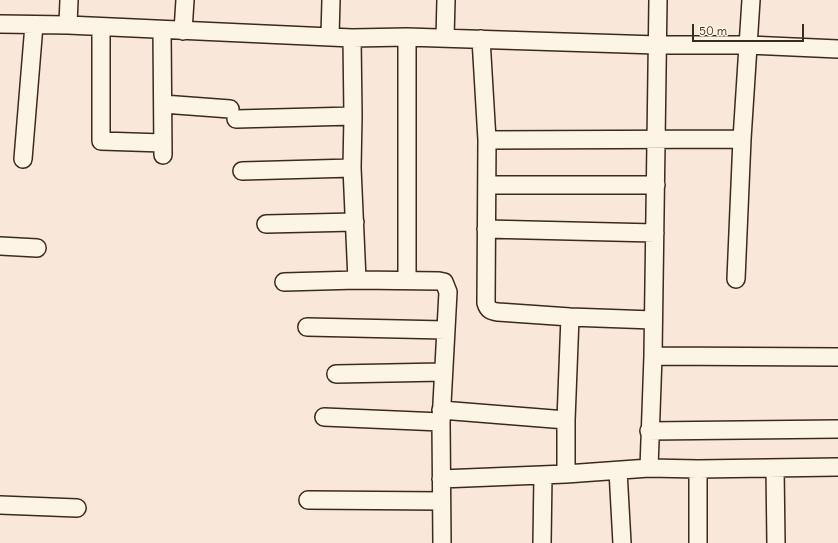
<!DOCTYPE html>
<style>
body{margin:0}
#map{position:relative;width:838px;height:543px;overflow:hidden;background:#f9e8d9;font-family:Delius,sans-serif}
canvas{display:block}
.scale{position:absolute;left:692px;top:24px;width:112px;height:18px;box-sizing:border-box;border:2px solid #3b2a1e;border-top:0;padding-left:5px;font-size:12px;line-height:14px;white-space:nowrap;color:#3b2a1e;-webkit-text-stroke:3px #fcf5e5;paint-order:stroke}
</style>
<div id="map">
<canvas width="838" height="543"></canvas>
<div class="scale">50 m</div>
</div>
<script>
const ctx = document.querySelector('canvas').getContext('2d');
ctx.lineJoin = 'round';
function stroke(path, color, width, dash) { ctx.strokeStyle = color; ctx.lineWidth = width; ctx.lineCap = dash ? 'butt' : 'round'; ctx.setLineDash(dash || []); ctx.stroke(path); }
const minor = new Path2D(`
 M0,24l68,1 284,13 55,-1 250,8h92l89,4
 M68,25l1,-25
 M101,27v114l62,2
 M162,30l1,125
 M183,31l2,-31
 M330,36l1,-36
 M352,38l1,78 -1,52 5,112
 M445,38l1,-38
 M481,39l6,101 -1,163c2,7 5,8 12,9l72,5 83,3
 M163,104l67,5
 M236,119l117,-3
 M487,140l255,-1
 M23,159l11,-134
 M242,171l110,-3
 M487,185h169
 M266,224l89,-2
 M486,229l169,4
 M0,246l37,2
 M736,279l6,-140 9,-139
 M407,280v-243
 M284,282l73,-2 82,1 5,1 4,10 -7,130 1,121
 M307,327l138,3
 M653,356l185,1
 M336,374l107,-2
 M441,410l125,10
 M324,417l117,5
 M649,431l189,-2
 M649,468l4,-112 5,-356
 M775,468l1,75
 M698,469v74
 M618,471l4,72
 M566,474v-54l4,-103
 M441,479l125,-5 83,-6 49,1 140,-2
 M308,500l133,1
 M0,505l77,3
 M542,543l1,-68`);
stroke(minor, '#3b2a1e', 20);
stroke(minor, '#fcf5e5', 17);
</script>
